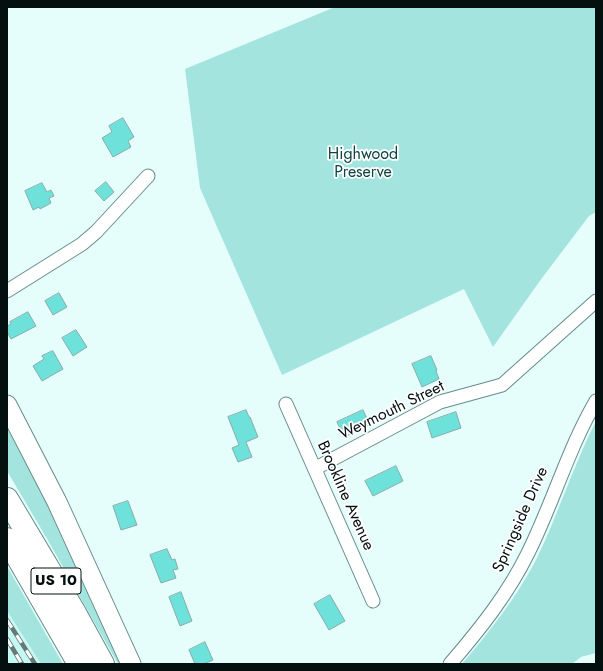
<!DOCTYPE html>
<style>
body{margin:0}
#map{position:relative;width:603px;height:671px;overflow:hidden;background:#e5fefc;font-family:Jost,sans-serif}
canvas{display:block}
.frame{position:absolute;inset:0;border:8px solid #03100f;pointer-events:none}
</style>
<div id="map">
<canvas width="603" height="671"></canvas>
<div class="frame"></div>
</div>
<script>
const ctx = document.querySelector('canvas').getContext('2d');
ctx.lineJoin = 'round';
function paint(path, color) { ctx.fillStyle = color; ctx.fill(path, 'evenodd'); }
function stroke(path, color, width, dash) { ctx.strokeStyle = color; ctx.lineWidth = width; ctx.lineCap = dash ? 'butt' : 'round'; ctx.setLineDash(dash || []); ctx.stroke(path); }
function label(font, color, halo, rows, align = 'center') {
  ctx.font = font + ' Jost,sans-serif'; ctx.lineWidth = 3.5; ctx.setLineDash([]); ctx.textBaseline = 'middle'; ctx.strokeStyle = halo; ctx.fillStyle = color; for (const [text, x, y, turn = 0] of rows) {
    ctx.save(); ctx.translate(x, y); ctx.rotate((+turn || 0) * Math.PI / 180); ctx.textAlign = isNaN(turn) ? turn : align; if (halo) ctx.strokeText(text, 0, 0); ctx.fillText(text, 0, 0); ctx.restore();
  }
}
paint(new Path2D(`
 M7,611l15,24 19,29h-34z`), '#c4f9f4');
paint(new Path2D(`
 M335,7h261v205l-7,4 -47,62 -49,69 -29,-58 -182,86 -82,-187 -15,-119z
 M7,420l11,20 106,224h-6l-72,-127 -39,-66z
 M596,421v232l-15,4 -9,7h-110c28,-33 54,-66 74,-104 22,-45 37,-94 60,-139z
 M7,566l56,98h-22l-34,-53z`), '#a4e4df');
const building = new Path2D(`
 M123,118l11,19 -6,4 3,6 -18,10 -11,-19 10,-6 -3,-6z
 M106,182l8,10 -10,9 -9,-10z
 M42,183l5,9 4,-2 3,6 -5,2 2,5 -11,6 -1,-2 -6,3 -8,-19z
 M59,293l8,14 -14,8 -8,-14z
 M28,312l8,14 -25,13 -4,-7v-6l4,-2 -1,-2z
 M76,330l11,17 -14,9 -11,-18z
 M53,351l10,18 -21,12 -9,-15 11,-7 -2,-3z
 M431,356l6,14 -1,1 3,8 -17,8 -10,-23z
 M246,410l3,7h1l8,20 -12,5 6,15 -14,5 -6,-14 7,-3 -11,-28z
 M363,410l7,15 -26,12 -7,-15z
 M456,412l5,16 -29,10 -5,-16z
 M396,466l7,15 -30,15 -8,-15z
 M128,501l9,24 -16,5 -8,-24z
 M167,549l5,11 3,-1 3,10 -5,1 3,8 -15,5 -11,-28z
 M181,592l11,29 -12,5 -11,-29z
 M330,595l15,26 -16,9 -15,-26z
 M205,642l8,18 -9,4h-9l-6,-14z`);
paint(building, '#6ee1da');
stroke(building, '#86adaa', 1);
const street = new Path2D(`
 M7,291l75,-47 14,-12 52,-56
 M286,404l87,197
 M316,468l124,-66 62,-17 94,-84
 M450,664c30,-35 58,-70 78,-111 25,-50 40,-104 68,-152`);
const secondary = new Path2D(`
 M7,405l50,97 74,162`);
const highway = new Path2D(`
 M7,499l68,114 28,51
 M7,539l72,125`);
stroke(street, '#658c89', 15);
stroke(secondary, '#658c89', 21);
stroke(highway, '#658c89', 24);
stroke(street, '#fff', 13);
stroke(secondary, '#fff', 19);
stroke(highway, '#fff', 22);
const rail = new Path2D(`
 M7,620l28,44
 M7,639l15,25`);
stroke(rail, '#677977', 4.5);
stroke(rail, '#fff', 3, [9]);
for (const [x, y, w] of [
 [56,581,50]
]) { const box = new Path2D(); box.roundRect(x - w / 2, y - 13, w, 26, 3); ctx.fillStyle = '#fff'; ctx.fill(box); stroke(box, '#03100f', 1); }
label('bold 15px', '#03100f', null, [
 ["US 10",56,581]
]);
label('16px', '#0d4340', '#fff', [
 ["Highwood",363,155],
 ["Preserve",363,173]
]);
label('16px', '#03100f', '#fff', [
 ["Weymouth Street",392,411,-26],
 ["Brookline Avenue",345,496,66],
 ["Springside Drive",521,520,-66]
]);
</script>
